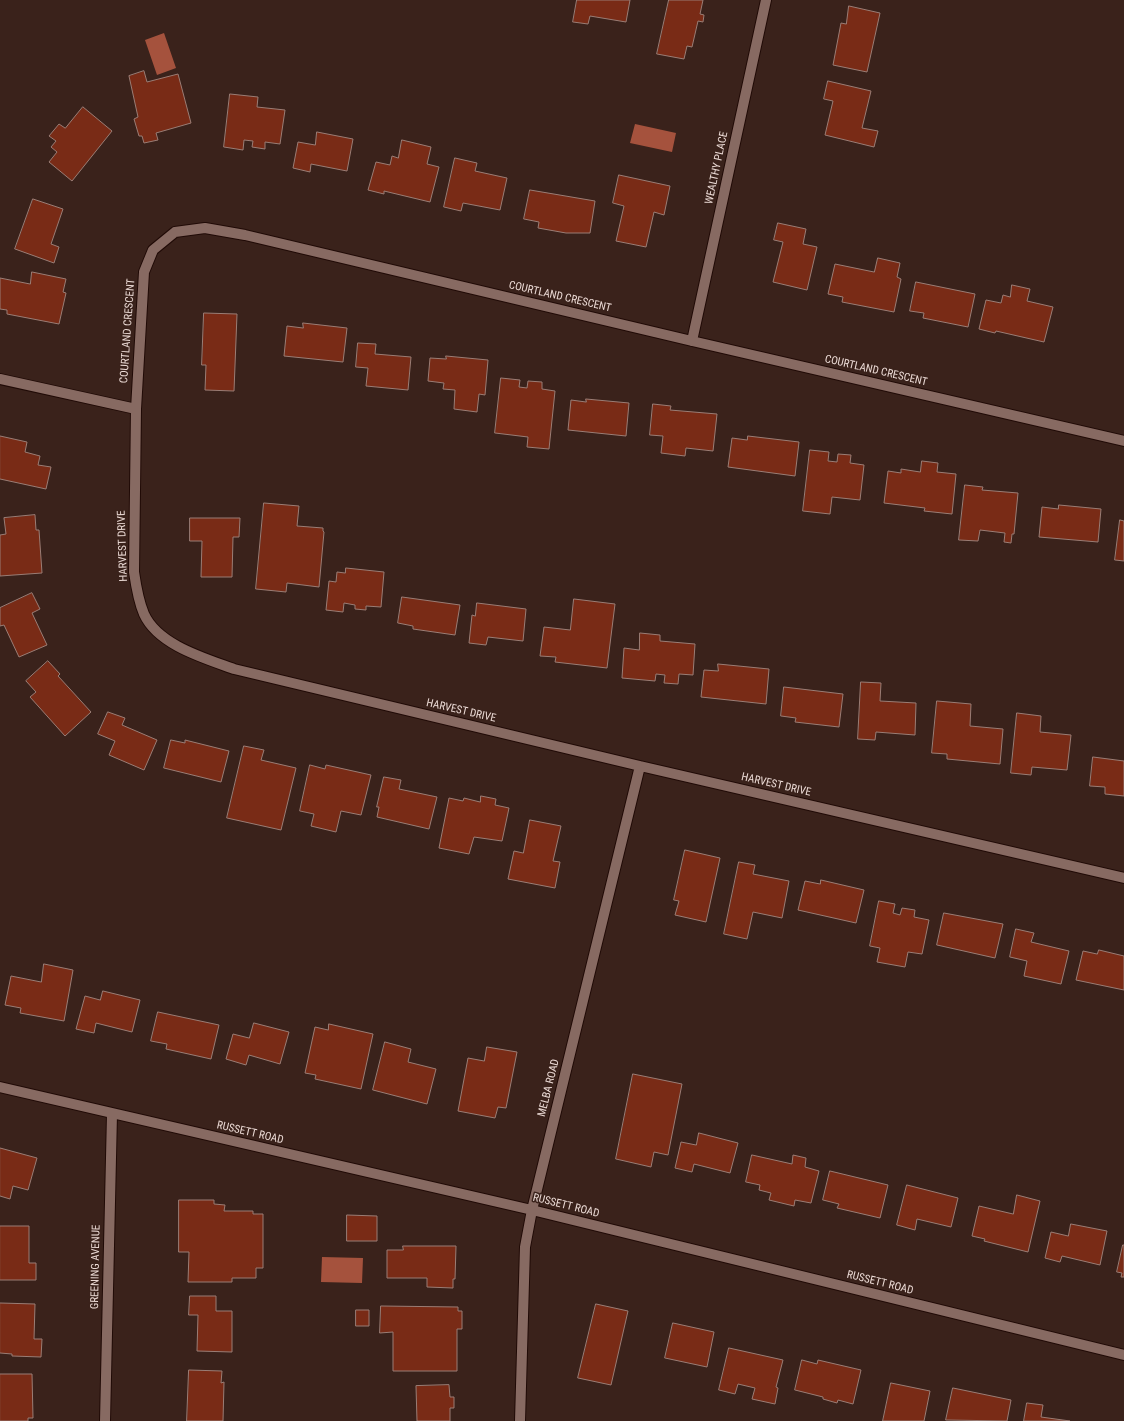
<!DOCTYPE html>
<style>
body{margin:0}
canvas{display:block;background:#3a221b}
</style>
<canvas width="1124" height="1421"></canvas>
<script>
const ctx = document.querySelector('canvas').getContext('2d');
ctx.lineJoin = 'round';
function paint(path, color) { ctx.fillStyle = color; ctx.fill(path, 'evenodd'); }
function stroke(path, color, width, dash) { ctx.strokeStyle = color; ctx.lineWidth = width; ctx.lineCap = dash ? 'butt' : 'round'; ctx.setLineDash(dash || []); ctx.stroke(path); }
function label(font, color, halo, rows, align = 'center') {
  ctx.font = font + ' "Roboto Condensed",sans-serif'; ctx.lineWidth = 3; ctx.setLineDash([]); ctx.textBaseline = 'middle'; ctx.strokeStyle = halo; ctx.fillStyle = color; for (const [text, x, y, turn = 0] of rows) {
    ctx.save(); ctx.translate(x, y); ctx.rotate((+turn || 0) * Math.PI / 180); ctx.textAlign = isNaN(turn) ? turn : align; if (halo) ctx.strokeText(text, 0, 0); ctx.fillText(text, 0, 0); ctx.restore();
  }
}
paint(new Path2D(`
 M164,33l12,35 -19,7 -12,-35z
 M635,124l41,9 -4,19 -42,-9z
 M322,1257l41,1 -1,25 -41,-1z`), '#a5523d');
const building = new Path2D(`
 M577,0h53l-4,22 -36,-6 -2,8 -15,-2z
 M669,0h34l-3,14 4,1 -1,7 -5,-1 -6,26 -5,-1 -3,13 -27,-5z
 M849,6l31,7 -13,59 -34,-7 8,-42 5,1z
 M144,71l3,11 31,-8 13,49 -35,10 2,7 -14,3 -2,-7h-3l-5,-17 4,-2 -9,-41z
 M828,81l43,10 -9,37 16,3 -4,16 -49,-12 8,-34 -9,-2z
 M230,94l28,3 -1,10 28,3 -5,34 -15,-2v7l-13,-2 1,-6 -9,-1 -1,10 -19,-3z
 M83,107l29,24 -40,50 -23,-19 8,-10 -6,-5 5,-6 -7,-5 10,-12 6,4z
 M317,132l36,7 -6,32 -36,-7 -1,8 -17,-4 5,-26 17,3z
 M402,140l29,7 -4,17 12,3 -9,35 -46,-11v3l-16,-4 8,-28 14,3 2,-9 6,2z
 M455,158l22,5 -2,8 32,7 -7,32 -37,-7 -2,8 -17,-4z
 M619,175l51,11 -6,29 -10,-3 -8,35 -30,-6 8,-35 -11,-3z
 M530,190l65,11 -5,32h-24l-28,-5 1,-6 -15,-3z
 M33,199l30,10 -12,35 8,3 -5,16 -39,-14z
 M778,223l28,6 -3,15 14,3 -10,43 -34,-8 10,-40 -9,-2z
 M878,258l22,5 -3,14 4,2 -7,33 -52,-10 1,-5 -15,-3 7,-30 39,8z
 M32,272l34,7 -3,13 3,1 -7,31 -52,-10v-4l-7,-1v-31l30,6z
 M916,282l59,12 -7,33 -45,-9 1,-5 -14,-2z
 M1012,285l18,4 -3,12 26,6 -9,35 -48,-11 -1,2 -16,-4 7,-29 15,3 2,-8 7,2z
 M204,313l33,1 -3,77 -29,-1 1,-25h-4z
 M303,323l44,5 -4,34 -59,-6 3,-30 16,2z
 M358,343l18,1 -1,10 36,3 -3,33 -42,-4 2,-18 -12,-1z
 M446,356l42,4 -3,35 -6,-1 -2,18 -23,-3 1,-19 -12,-1 1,-6 -16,-2 2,-23 16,1z
 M501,378l19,2 -1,7 8,1 1,-7 14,1v7l13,2 -6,58 -22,-2 1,-10 -33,-4z
 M586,399l43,4 -3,33 -58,-6 3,-30 15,2z
 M653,404l18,2 -1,4 47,4 -4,37 -27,-3 -1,8 -24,-3 2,-17 -13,-1z
 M0,436l27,6 -2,10 15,4 -2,9 13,2 -5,22 -46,-10z
 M748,436l51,6 -4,34 -67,-9 4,-29 15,2z
 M810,450l19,2 -1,9 9,1 1,-8 13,1 -1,8 14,2 -4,35 -28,-3 -2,17 -27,-3z
 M922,461l16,2 -1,9 19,2 -4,40 -28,-3 1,-3 -41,-5 4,-32 13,2v-4l19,3z
 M965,485l18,2 -1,3 36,3 -4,41h-2l-1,9 -7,-1 1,-9 -25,-3 -2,11 -19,-1z
 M264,503l35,3 -2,20 26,2v3l1,1 -5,55 -32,-4 -1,9 -30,-3z
 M1059,505l42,4 -3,33 -59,-5 3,-30 16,2z
 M35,515l1,15h3l3,43 -42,3v-41l6,-1 -2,-16z
 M190,518h50l-1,19h-6l-1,40h-31l1,-36h-12z
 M1120,520l4,1v40l-9,-1z
 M346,568l38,4 -3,35 -15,-1v4l-11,-1v-4l-11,-2 -1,9 -17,-2 3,-29 7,1 1,-10 8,1z
 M32,593l8,16 -8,4 15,32 -28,12 -15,-32 -4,1v-18z
 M402,597l58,8 -5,30 -42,-6v-3l-15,-3z
 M574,599l41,5 -8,64 -52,-6 1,-5 -16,-1 4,-29 26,3z
 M477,603l49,6 -3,32 -35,-4 -2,8 -17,-2 3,-28 3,1z
 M640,633l20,2v6l35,3 -2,31 -14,-1 -1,10 -14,-1 1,-8 -9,-1 -1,7 -33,-3 2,-30 15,2z
 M48,661l12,13 -2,2 33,36 -26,24 -35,-39 6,-5 -10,-11z
 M718,664l51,5 -3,35 -65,-7 3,-27 14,1z
 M861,682l20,1 -1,18 36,2 -1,32 -39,-3 -1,8 -17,-1z
 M784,687l59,7 -4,33 -44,-5 1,-4 -15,-2z
 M937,701l34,3 -1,22 33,3 -3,35 -53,-5v-5l-15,-1z
 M108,712l17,6 -3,7 35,15 -13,30 -35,-15 6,-14 -17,-7z
 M1017,713l24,3 -1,16 31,3 -4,35 -35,-3 -1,8 -20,-2z
 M171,740l14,3v-3l44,11 -8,31 -57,-14z
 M244,746l20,4 -3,10 35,8 -15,62 -54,-12z
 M1093,757l31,4v35l-19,-2v-7l-15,-1z
 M310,765l15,4 1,-4 45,10 -10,40 -20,-4 -5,21 -25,-6 3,-12 -14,-3z
 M384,777l17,3 -2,9 38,8 -8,32 -52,-12 2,-10h-2z
 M481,796l15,3 -1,6 14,3 -7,33 -28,-4 -5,17 -30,-6 10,-50 14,3 1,-3 16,4z
 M530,820l31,6 -8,35 7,1 -5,26 -47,-9 6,-28 9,2z
 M685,850l35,8 -14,64 -31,-7 4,-14 -5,-1z
 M739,862l16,3 -2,9 36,7 -7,37 -29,-6 -6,27 -23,-5z
 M821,880l43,10 -8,33 -58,-13 7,-29 15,3z
 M879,901l16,3 -2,9 7,2 2,-7 13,2 -1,7 15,3 -7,34 -14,-2 -3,15 -28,-5 3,-14 -10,-2z
 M944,913l59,11 -8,34 -58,-13z
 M1016,929l18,4 -3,9 38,9 -8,33 -37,-8 3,-15 -17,-4z
 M1099,950l25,6v34l-48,-10 7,-29 14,3z
 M44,964l29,6 -9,51 -44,-8 1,-5 -16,-3 6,-29 30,6z
 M103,991l37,9 -8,32 -36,-9 -2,10 -18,-4 9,-33 15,4z
 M158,1012l61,13 -8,34 -45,-10 1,-5 -16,-3z
 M254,1023l35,9 -9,32 -31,-9 -3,10 -20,-6 7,-25 16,4z
 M329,1024l44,10 -12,55 -46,-10 1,-4 -11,-2 10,-46 13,3z
 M385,1042l26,7 -3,13 28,7 -9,35 -54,-14z
 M487,1047l30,5 -11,56 -8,-1 -3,11 -37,-7 10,-53 16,3z
 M633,1074l49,10 -14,71 -14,-3 -3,15 -35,-8z
 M699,1133l39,10 -8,30 -36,-9 -2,8 -17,-4 6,-26 15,3z
 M0,1148l37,10 -9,32 -15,-4 -3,13 -10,-3z
 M752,1155l40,9 1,-9 13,3 -1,9 14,4 -8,32 -16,-3 -1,6 -25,-6 2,-7 -12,-3 1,-5 -14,-3z
 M830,1171l58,14 -8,33 -43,-10 2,-4 -16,-4z
 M907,1185l51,13 -7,29 -34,-8 -2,11 -18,-5z
 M1017,1195l23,6 -12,51 -44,-11 1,-2 -13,-3 7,-30 34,8z
 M179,1200h35v4l11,1 -1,6h29v3h10v54h-7v10h-24v4h-44l1,-30h-10z
 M347,1215l30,1v25h-30z
 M1071,1224l36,7 -7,34 -38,-9 -2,6 -15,-4 6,-26 17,4z
 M0,1226h29v37h7v17h-36z
 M1123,1245h1v32h-3l1,-4 -5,-1z
 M403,1246h53l-1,33h-2v9l-26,-1v-9h-40v-28h16z
 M190,1296h26v15h16v41l-35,-1 1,-36h-9z
 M0,1303l35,1 -1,35h8l-1,18 -29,-1v-2l-12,-1z
 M596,1304l32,7 -17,74 -33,-7z
 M381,1306l77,1v4h4v18h-5v42h-64v-39l-13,1z
 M356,1310h13v16h-13z
 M673,1323l41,9 -7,35 -42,-9z
 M729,1348l54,12 -7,27 2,1 -3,16 -23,-5 3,-11 -17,-4 -3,10 -16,-4z
 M802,1360l15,4 1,-4 43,10 -8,34 -15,-4 -1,3 -14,-4v-2l-28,-7z
 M189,1370l33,1 -1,12 3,-1 -1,39h-36z
 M0,1374h32l1,44h-5v3h-28z
 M891,1383l39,8 -6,30h-41z
 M449,1385l1,12h4v11h-4v13h-33l-1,-35z
 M953,1388l58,12 -4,21 -61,-1z
 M1027,1403l16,2 -2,12 29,4h-46z`);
paint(building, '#792b16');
stroke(building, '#9a7d75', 1);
const minor = new Path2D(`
 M692,341l74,-341
 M0,379l136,30
 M1124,441l-432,-100 -447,-106 -40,-7 -30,4 -22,18 -9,22 -8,137 -2,163c2,14 4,28 10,42 14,31 60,44 90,55l406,97 484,112
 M0,1087l532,123 592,145
 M105,1421l7,-307
 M520,1421l5,-174 7,-37 108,-444`);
stroke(minor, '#200a06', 12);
stroke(minor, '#876a62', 10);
label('11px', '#ebdad5', '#3a221b', [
 ["WEALTHY PLACE",717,168,-78],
 ["COURTLAND CRESCENT",560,297,13],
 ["COURTLAND CRESCENT",128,331,-86],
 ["COURTLAND CRESCENT",876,371,13],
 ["HARVEST DRIVE",123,546,-92],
 ["HARVEST DRIVE",461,711,13],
 ["HARVEST DRIVE",776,785,13],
 ["MELBA ROAD",549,1088,-76],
 ["RUSSETT ROAD",250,1133,13],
 ["RUSSETT ROAD",566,1206,14],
 ["GREENING AVENUE",96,1267,-89],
 ["RUSSETT ROAD",880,1283,14]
]);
</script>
